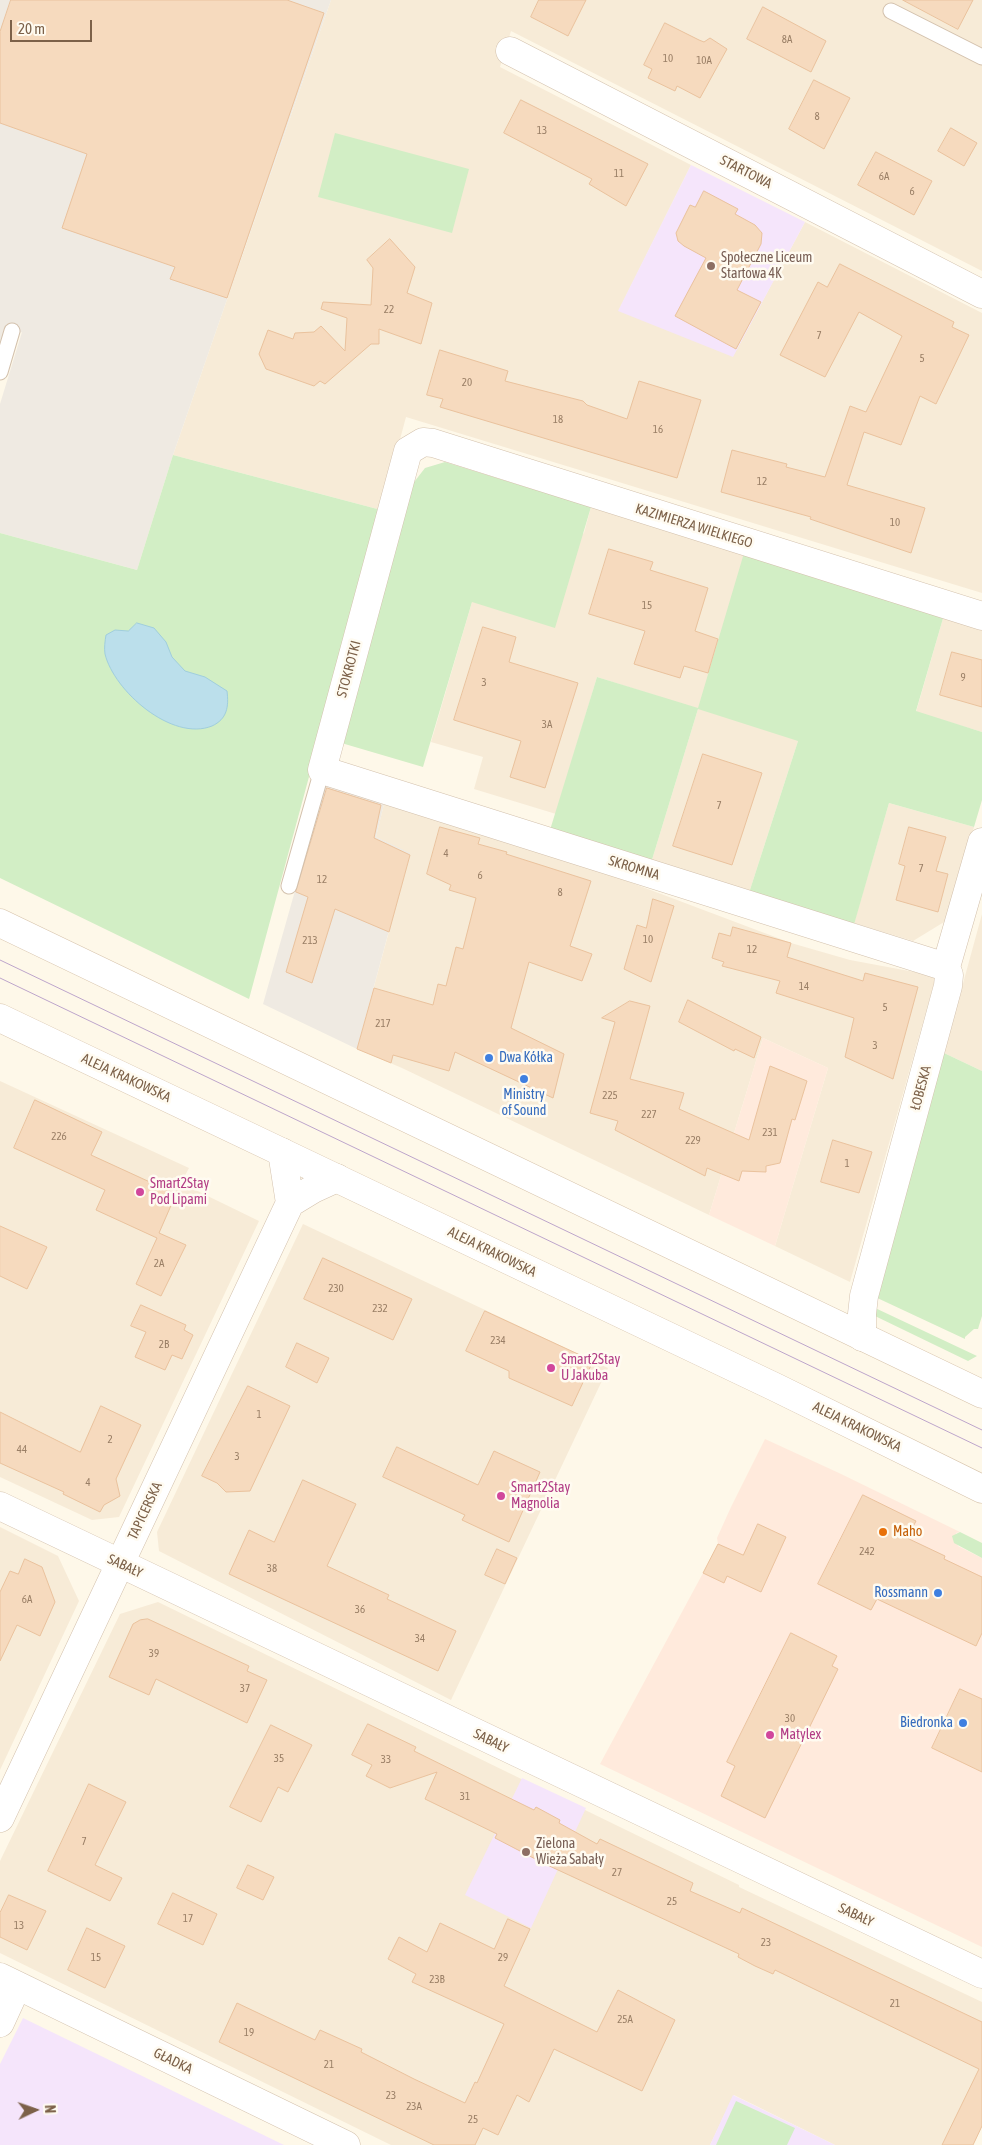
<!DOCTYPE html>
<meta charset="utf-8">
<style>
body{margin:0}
#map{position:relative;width:982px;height:2145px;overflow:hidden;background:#fef8e9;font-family:"Asap Condensed",sans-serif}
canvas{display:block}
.north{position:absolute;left:10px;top:2085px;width:50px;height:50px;-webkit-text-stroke:4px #fffbf1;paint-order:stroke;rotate:87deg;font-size:14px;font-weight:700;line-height:20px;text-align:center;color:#7c6149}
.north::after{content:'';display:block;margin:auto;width:18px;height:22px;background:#7c6149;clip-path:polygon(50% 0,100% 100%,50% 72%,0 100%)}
.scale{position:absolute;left:10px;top:20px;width:82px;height:22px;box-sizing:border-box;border:2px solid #7c6149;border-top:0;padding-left:6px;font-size:15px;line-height:18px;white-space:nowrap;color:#7c6149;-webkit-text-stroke:4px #fffbf1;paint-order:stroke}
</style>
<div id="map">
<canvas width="982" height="2145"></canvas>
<div class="north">N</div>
<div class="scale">20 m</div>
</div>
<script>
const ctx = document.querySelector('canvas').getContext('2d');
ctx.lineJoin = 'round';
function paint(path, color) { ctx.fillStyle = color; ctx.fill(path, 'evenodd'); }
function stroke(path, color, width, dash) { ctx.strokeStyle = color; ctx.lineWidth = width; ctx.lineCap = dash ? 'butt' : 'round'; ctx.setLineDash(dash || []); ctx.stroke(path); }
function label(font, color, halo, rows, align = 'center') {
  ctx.font = font + ' "Asap Condensed",sans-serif'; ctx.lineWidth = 5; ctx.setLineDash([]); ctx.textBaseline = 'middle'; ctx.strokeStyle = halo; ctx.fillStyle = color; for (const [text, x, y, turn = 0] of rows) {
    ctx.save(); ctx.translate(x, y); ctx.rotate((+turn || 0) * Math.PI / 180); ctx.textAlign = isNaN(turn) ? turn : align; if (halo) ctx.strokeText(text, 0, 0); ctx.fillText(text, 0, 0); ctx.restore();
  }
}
paint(new Path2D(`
 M331,0h651v271l-471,-240 -11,36 191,98 -72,145 114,46 72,-134 177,91v280l-576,-176 -25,93 -208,-55z
 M591,507l153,46 54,188 -50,155 -97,-33 47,-154 -101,-32 -41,137 -82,-25 9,-32 -52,-15 41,-140 112,-69z
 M944,615l38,11v106l-66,-20z
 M889,803l85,24 -25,92 -36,22 -59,-18z
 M384,804l142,39 265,100 59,17 86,16 -86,306 -75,-36 53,-178 -65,-30 -54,177 -307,-147 -45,-19 53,-195 -34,-17z
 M982,914v157l-38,-18z
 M0,1081l189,87 -8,15 78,38 -140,296 -27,3 -92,-43z
 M303,1224l305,144 -157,332 -292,-149 -2,-19z
 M0,1527l58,29 21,45 -79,169z
 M158,1602l581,283v2l243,115v124l-9,19h-138l-101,-50 -24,50h-319l-391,-192v-92l120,-247z`), '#f7ebd7');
paint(new Path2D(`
 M763,1038l65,30 -53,178 -66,-31z
 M765,1439l74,34 121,59 -4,1 2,13 24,12v389l-382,-183 103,-191 15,-29 -1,-6 14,-31z`), '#ffeadc');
paint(new Path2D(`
 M0,0h331l-158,455 -36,115 -137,-37v-129l22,-72 -22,9z
 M326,781l58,23 -8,33 34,16 -53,196 -94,-45z`), '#efeae2');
paint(new Path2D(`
 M691,165l114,57 -72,135 -115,-46z
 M522,1778l64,30 -55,120 -66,-33z
 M23,2018l261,127h-284v-81z
 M733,2095l102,50h-125z`), '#f5e5fb');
paint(new Path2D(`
 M335,133l134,36 -17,64 -134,-36z
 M173,455l208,55 -132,489 -249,-121v-345l137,37z
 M445,462l146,45 -36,121 -83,-26 -49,165 -85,-25 73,-256 14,-18z
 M744,553l200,62 -28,96 66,21v68l-8,27 -85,-24 -36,125 -105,-32 50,-155 -100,-32 -47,154 -101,-33 47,-153 101,31z
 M944,1053l38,18v245l-4,13h-4l-9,8v2l-92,-43z
 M873,1307l104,49 -9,5 -93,-45z
 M960,1532l22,11v15l-28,-15 -2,-7z
 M736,2101l59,27 -8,17h-71z`), '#d2eec5');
const water = new Path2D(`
 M137,623l17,5 12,14 6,15 13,14 20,6 22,14c2,16 0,28 -15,35 -40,16 -98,-35 -107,-72 -1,-6 0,-13 1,-19l9,-5 13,1z`);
paint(water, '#bbdfeb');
stroke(water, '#a0cedd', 1);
const building = new Path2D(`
 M11,0h276l37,13 -97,285 -57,-19 5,-12 -113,-39 25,-74 -87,-31v-91z
 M539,0h47l-18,36 -37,-19z
 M903,0h70l-15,29z
 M763,7l63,34 -15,31 -64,-33z
 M665,23l34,17 5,2 6,-4 17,11 -27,49 -23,-12 -2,5 -27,-13 4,-9 -8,-4z
 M814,80l36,18 -26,51 -35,-20z
 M521,100l127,64 -22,42 -37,-22 3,-5 -88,-46z
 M951,128l26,15 -13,23 -26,-15z
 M876,152l56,29 -18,34 -56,-30z
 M704,191l34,18 -3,5 20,11 7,8 -1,11 -24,46 24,12 -25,47 -61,-33 31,-58 -22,-12 -6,-5 -2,-8 14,-28 5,2z
 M390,239l25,28 -8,26 25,10 -11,41 -42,-15v15h-8l-46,40 -5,-3 -6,5 -48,-17 -7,-15 9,-24 25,9 2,-6 19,-1 7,-6 24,25 2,-33 -26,-9 2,-7 48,3 2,-37 -6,-8z
 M840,264l114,58 -2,5 17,8 -33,69 -16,-8 -19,49 -37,-13 -17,53 78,23 -14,45 -101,-34 1,-2 -90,-25 11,-42 55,14 -1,3 39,10 25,-71 16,6 36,-76 -43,-24 -34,65 -45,-22 38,-73 9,5z
 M440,350l68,21 -3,10 78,20 4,4 40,14 12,-38 62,19 -24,78 -237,-71 3,-8 -16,-4z
 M609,549l44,13 -3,8 58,18 -13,43 23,8 -10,34 -24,-7 -4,12 -46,-14 11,-33 -56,-17z
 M483,627l33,10 -7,25 69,21 -33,105 -35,-11 11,-36 -67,-21z
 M952,652l30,8v47l-42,-12z
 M703,754l59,19 -30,92 -59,-19z
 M327,788l54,17 -7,33 36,17 -21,77 -54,-23 -23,74 -26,-11 22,-75 -12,-5z
 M440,827l40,11 -2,6 29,8 -1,2 85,27 -21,65 22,8 -10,27 -53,-19 -18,66 53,26 -11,44 -98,-46 -6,19 -56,-16 -2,8 -34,-14 17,-61 59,17 5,-21 8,2 10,-39 7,2 13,-51 -27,-8 2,-5 -24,-11z
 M909,827l37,10 -10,34 12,3 -10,38 -42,-12 9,-34 -6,-2z
 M653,899l21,7 -23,76 -27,-13 13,-44 9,3z
 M733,927l58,16 -4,14 76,24 2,-8 53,14 -25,92 -48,-22 9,-39 -78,-25 4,-12 -58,-15 2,-4 -12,-4 7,-25 11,3z
 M688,1000l73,37 -7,21 -19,-9 -1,2 -55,-29z
 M630,1001l20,5 -20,73 54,14 -5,16 70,31 21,-74 37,15 -12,39 -3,-1 -12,44 -14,3v6l-24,-1 -3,10 -32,-13 -2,8 -90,-46 3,-9 -28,-8 25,-91 -13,-4z
 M35,1100l67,32 -11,23 85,39 -17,39 27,12 -25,51 -25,-12 21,-46 -61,-28 9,-20 -91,-42z
 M833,1140l39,12 -13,41 -38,-11z
 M0,1226l47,21 -20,42 -27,-13z
 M323,1258l89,41 -19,41 -89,-41z
 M141,1305l45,20 -2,5 9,5 -11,24 -10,-4 -7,15 -30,-13 11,-25 -15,-6z
 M485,1311l108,50 -21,45 -63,-28v-7l-43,-20z
 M297,1343l32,15 -12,25 -31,-16z
 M248,1386l42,20 -40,85 -24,1 -9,-9 -15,-7z
 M101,1406l40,19 -25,54 4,17 -16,9 -4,7 -37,-18 1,-2 -64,-29v-51l80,40z
 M397,1447l81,38 16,-34 46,21 -31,70 -47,-22 3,-5 -82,-38z
 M303,1480l53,24 -29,62 62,29 -2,4 69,32 -18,40 -209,-97 20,-44 25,12z
 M863,1495l53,26 -9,17 38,18 -1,3 38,18v56l-6,13 -99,-47 -6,11 -53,-26z
 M758,1524l28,13 -25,55 -34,-16 -3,7 -21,-10 15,-29 25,11z
 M497,1549l20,9 -12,26 -20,-9z
 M25,1559l17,8 13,35 -15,34 -23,-11 -17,36v-69l10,-21 8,3z
 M148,1619l101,47 -2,5 20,9 -20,43 -91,-44 -7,16 -40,-18 24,-53 7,-4z
 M791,1633l46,23 -5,10 6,3 -73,149 -44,-22 14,-30 -8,-4z
 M960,1689l22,10v73l-50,-24z
 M368,1724l48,23 -2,4 75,37 45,22 2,-3 24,13 -1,3 38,21 3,-5 93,44 -3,8 50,22 2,-5 240,114v104l-9,19h-31l37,-76 -204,-99 -2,4 -18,-8 -17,-9 1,-3 -196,-91 -48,-25 2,-4 -72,-35 12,-27 -47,16 -24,-12 6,-11 -20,-10z
 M271,1725l41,20 -24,47 -10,-5 -17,35 -31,-15z
 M89,1784l37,18 -31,63 27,13 -12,23 -62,-30z
 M248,1865l26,12 -11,23 -26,-12z
 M173,1893l44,21 -14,31 -45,-21z
 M9,1895l37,16 -19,39 -27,-13v-24z
 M508,1919l22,10 -26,57 93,46 21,-42 57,30 -33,71 -88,-42 -25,53 -12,-7 -19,40 -15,-7 -8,17h-41l-215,-103 18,-39 78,37 5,-10 42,19 -1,3 53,27 51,24 10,-21 2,1 27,-59 -92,-42 4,-8 -28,-15 11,-22 28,15 13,-29 54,26z
 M87,1928l38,18 -20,42 -37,-18z`);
paint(building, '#f6dabe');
stroke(building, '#eac29d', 1);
const lane = new Path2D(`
 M891,11l91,46
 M0,372l12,-41
 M289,886l33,-116`);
const street = new Path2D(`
 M510,51l472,243
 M946,967l-624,-197 86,-319 15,-9 10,1 549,173
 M282,1152l8,51
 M862,1337v-23l2,-18 84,-310 1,-11 -3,-8 36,-125
 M0,1506l982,468
 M0,1818l290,-615 23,-14 24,-11
 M0,1977l346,168
 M0,2023l17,-37`);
const secondary = new Path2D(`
 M0,923l982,471
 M0,1018l777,370 205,101`);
stroke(lane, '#d3c1ad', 17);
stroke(street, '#d3c1ad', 29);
stroke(secondary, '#d6c2aa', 29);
stroke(lane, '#fff', 15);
stroke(street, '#fff', 28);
stroke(secondary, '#fff', 28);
stroke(new Path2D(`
 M0,960l982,470
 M0,978l982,470`), '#bda5cb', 1);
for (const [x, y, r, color] of [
 [711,266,5,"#8d6e63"],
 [489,1058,5,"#3f7fe0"],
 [524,1079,5,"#3f7fe0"],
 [140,1192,5,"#d1479c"],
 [551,1368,5,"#d1479c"],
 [501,1496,5,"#d1479c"],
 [883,1532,5,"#e8710a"],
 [938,1593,5,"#3f7fe0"],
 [963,1723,5,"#3f7fe0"],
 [770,1735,5,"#d1479c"],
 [526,1852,5,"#8d6e63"]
]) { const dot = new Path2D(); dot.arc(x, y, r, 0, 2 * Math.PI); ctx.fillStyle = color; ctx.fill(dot); stroke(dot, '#fffbf1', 2); }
label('11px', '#9a7f66', null, [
 ["8A",787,40],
 ["10",668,59],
 ["10A",704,61],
 ["8",817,117],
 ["13",542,131],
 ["11",619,174],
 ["6A",884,177],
 ["6",912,192],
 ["22",389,310],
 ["7",819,336],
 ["5",922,359],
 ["20",467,383],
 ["18",558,420],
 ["16",658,430],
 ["12",762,482],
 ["10",895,523],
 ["15",647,606],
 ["9",963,678],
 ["3",484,683],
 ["3A",547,725],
 ["7",719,806],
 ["4",446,854],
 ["7",921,869],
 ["6",480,876],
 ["12",322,880],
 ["8",560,893],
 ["10",648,940],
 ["213",310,941],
 ["12",752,950],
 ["14",804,987],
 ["5",885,1008],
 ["217",383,1024],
 ["3",875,1046],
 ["225",610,1096],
 ["227",649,1115],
 ["231",770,1133],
 ["226",59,1137],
 ["229",693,1141],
 ["1",847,1164],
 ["2A",159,1264],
 ["230",336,1289],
 ["232",380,1309],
 ["234",498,1341],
 ["2B",164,1345],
 ["1",259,1415],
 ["2",110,1440],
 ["44",22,1450],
 ["3",237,1457],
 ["4",88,1483],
 ["242",867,1552],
 ["38",272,1569],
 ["6A",27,1600],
 ["36",360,1610],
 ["34",420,1639],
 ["39",154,1654],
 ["37",245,1689],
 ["30",790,1719],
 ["35",279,1759],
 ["33",386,1760],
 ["31",465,1797],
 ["7",84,1842],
 ["27",617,1873],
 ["25",672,1902],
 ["17",188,1919],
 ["13",19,1926],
 ["23",766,1943],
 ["15",96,1958],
 ["29",503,1958],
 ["23B",437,1980],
 ["21",895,2004],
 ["25A",625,2020],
 ["19",249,2033],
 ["21",329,2065],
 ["23",391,2096],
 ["23A",414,2107],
 ["25",473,2120]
]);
label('14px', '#7c6149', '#fffbf1', [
 ["STARTOWA",746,172,27],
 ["KAZIMIERZA WIELKIEGO",694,526,17],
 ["STOKROTKI",349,669,-75],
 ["SKROMNA",634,868,17],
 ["ALEJA KRAKOWSKA",126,1078,25],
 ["ŁOBESKA",921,1088,-75],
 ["ALEJA KRAKOWSKA",492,1252,26],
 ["ALEJA KRAKOWSKA",857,1427,26],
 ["TAPICERSKA",145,1511,-65],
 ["SABAŁY",125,1566,25],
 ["SABAŁY",491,1741,26],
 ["SABAŁY",856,1915,25],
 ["GŁADKA",173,2061,26]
]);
label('14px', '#785e54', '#fffbf1', [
 ["Społeczne Liceum",721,258],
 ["Startowa 4K",721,274],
 ["Zielona",536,1844],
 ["Wieża Sabały",536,1860]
], 'left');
label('14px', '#366cbe', '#fffbf1', [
 ["Dwa Kółka",499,1058,"left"],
 ["Ministry",524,1095,"center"],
 ["of Sound",524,1111,"center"],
 ["Rossmann",928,1593],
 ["Biedronka",953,1723]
], 'right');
label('14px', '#b23c85', '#fffbf1', [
 ["Smart2Stay",150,1184],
 ["Pod Lipami",150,1200],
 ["Smart2Stay",561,1360],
 ["U Jakuba",561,1376],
 ["Smart2Stay",511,1488],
 ["Magnolia",511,1504],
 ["Matylex",780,1735]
], 'left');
label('14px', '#c56008', '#fffbf1', [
 ["Maho",893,1532]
], 'left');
</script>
